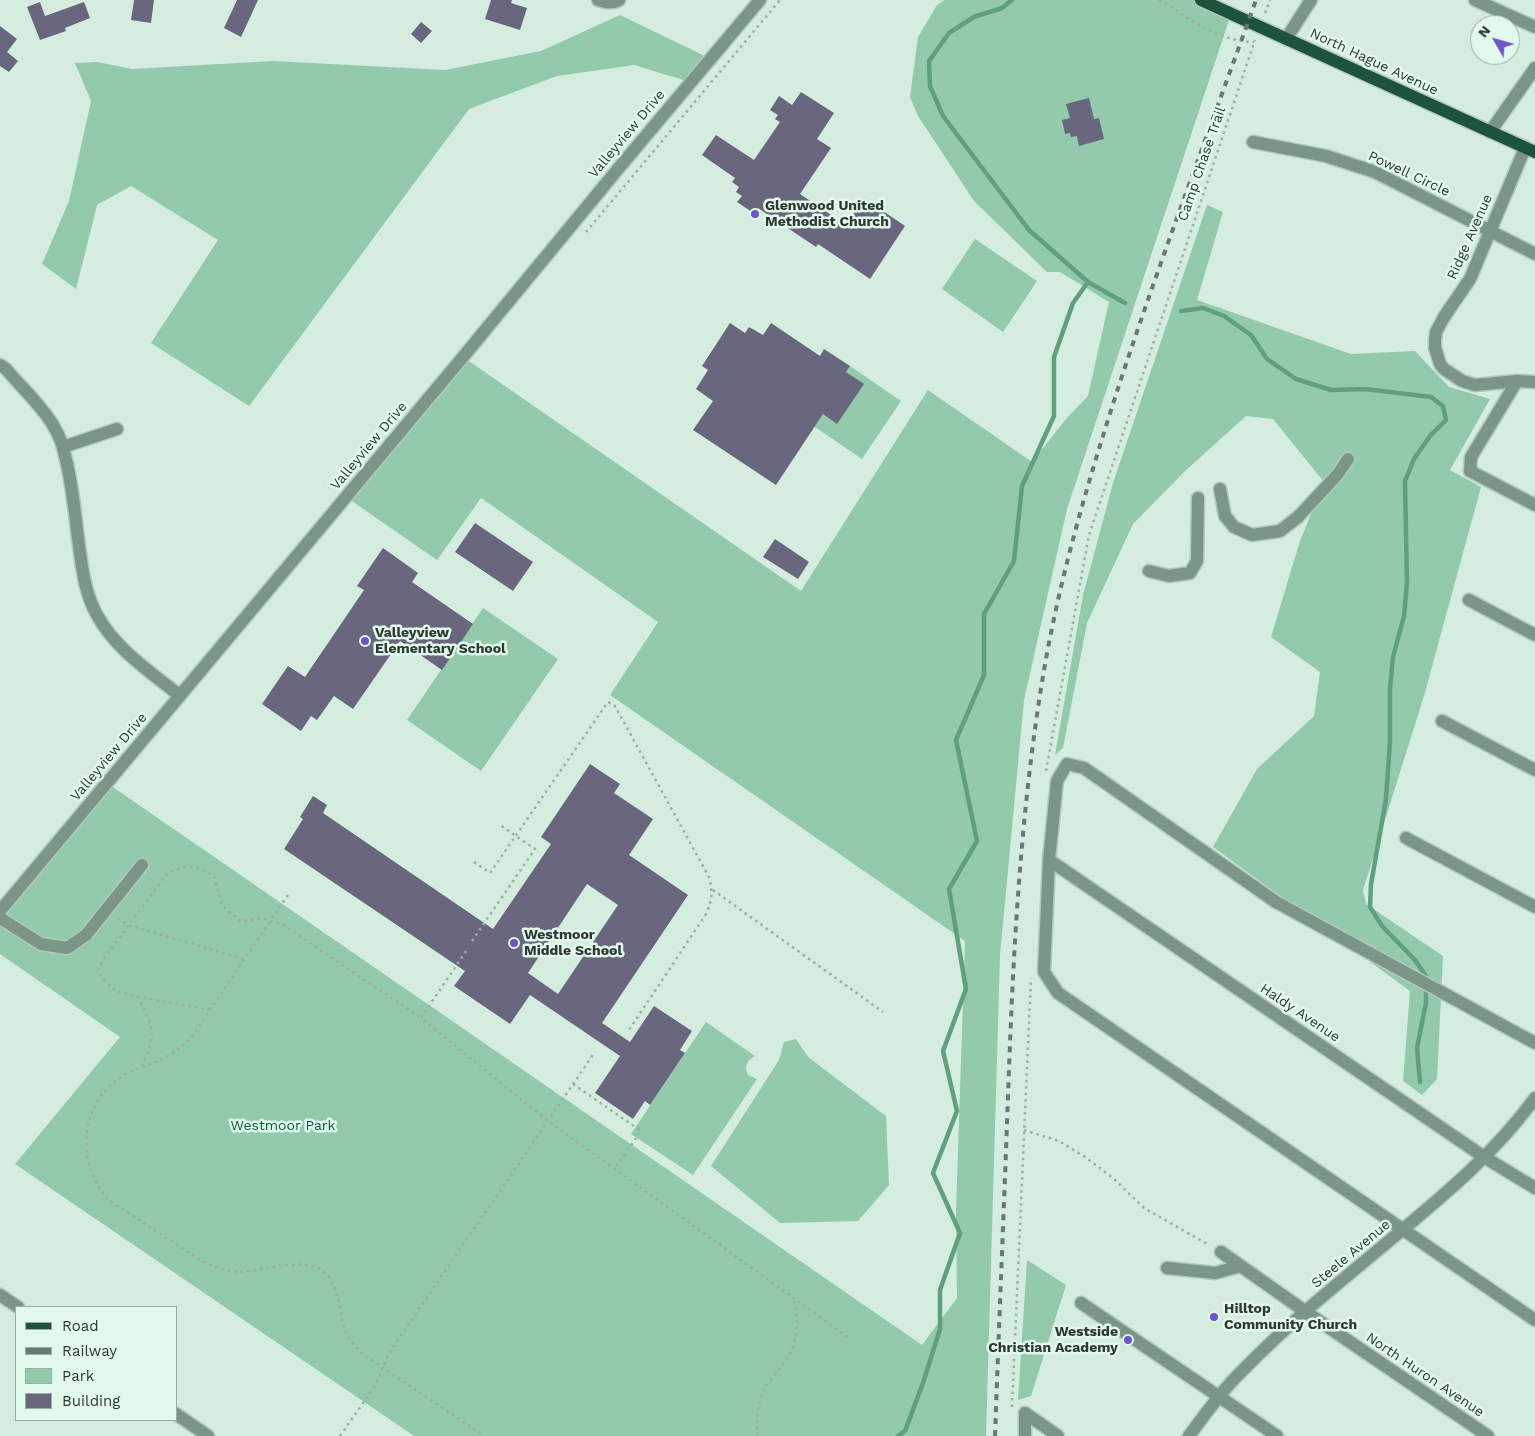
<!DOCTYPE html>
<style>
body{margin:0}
#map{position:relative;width:1535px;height:1436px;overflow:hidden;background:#d4edde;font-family:"Work Sans",sans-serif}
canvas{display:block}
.legend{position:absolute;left:15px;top:1306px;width:162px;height:115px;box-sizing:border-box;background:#e1faec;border:1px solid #9aada2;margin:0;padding:6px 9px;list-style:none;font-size:15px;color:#2f3933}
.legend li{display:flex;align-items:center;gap:10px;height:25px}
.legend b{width:25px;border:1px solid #9aada2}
.north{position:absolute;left:1470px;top:15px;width:50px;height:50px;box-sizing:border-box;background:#e1faec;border:1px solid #9aada2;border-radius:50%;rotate:308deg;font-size:14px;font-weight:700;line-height:20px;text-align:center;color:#2f3933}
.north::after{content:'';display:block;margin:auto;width:18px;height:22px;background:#6d53cc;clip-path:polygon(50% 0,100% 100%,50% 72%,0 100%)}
</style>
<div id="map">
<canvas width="1535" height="1436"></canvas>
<ul class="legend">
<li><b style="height:6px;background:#1e533b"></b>Road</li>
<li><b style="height:6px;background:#6a7970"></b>Railway</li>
<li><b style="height:14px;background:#93caac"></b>Park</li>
<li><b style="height:14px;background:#69677d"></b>Building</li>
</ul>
<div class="north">N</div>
</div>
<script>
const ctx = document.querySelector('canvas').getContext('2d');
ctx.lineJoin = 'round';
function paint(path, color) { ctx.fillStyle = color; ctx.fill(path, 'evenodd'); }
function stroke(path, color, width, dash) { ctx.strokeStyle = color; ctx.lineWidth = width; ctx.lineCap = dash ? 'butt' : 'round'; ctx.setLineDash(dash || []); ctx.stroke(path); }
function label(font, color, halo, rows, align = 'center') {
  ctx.font = font + ' "Work Sans",sans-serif'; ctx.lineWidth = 5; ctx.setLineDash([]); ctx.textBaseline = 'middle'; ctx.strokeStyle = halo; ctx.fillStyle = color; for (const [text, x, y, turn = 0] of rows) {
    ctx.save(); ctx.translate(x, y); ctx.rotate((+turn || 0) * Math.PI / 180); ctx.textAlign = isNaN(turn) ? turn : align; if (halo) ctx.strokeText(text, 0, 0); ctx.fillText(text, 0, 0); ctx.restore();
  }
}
paint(new Path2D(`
 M945,0h255l31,14 -164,495 -43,191 -24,255 -14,481h-572l-399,-272 105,-127 -120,-83v-43l107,-128 815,562 35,-47 -1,-87 9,-270 -355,-246 48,-73 -177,-124 -44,62 -91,-63 117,-140 338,234 127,-201 104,72 34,-43 22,-23 21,-94 -49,-30h-13l-73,-71 -56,-85 -8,-19 8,-60 19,-32z
 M620,15l91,44 -21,23 -56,-17 -77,11 -88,33 -220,297 -98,-63 67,-103 -87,-54 -34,19 -21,84 -34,-25 27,-63 22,-100 -16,-38 22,-1 35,7 141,-8 172,9 96,-19z
 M1207,205l16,7 -26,88 154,54 64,-3 34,36 41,12 -40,71 31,17 -57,209 -61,194 3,14 77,52 -6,123 -15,16 -19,-14 7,-90 -197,-144 44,-78 57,-53 6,-44 -49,-35 29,-96 24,-59 -51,-63 -27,-3 -61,55 -52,53 -46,99 -24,125 -8,7 28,-160 30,-112z
 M975,239l62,42 -34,51 -61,-43z
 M850,366l51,35 -39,58 -47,-32 -3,-6z
 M483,608l75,51 -77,112 -74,-51z
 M706,1022l49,34c-8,5 -11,10 -7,19l9,4 -64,96 -62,-41z
 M796,1039l12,18 78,59 3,69 -31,36 -78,2 -69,-57 68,-106 5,-18z
 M1027,1260l39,25 -35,111 -13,4z`), '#93caac');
stroke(new Path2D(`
 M1012,0l-10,8 -28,9 -25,16 -20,28 1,25 13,30 86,114 59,52 37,21
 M1181,311l22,-3 21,8 27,19 16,24 29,20 35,11 34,-1 66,8 12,9 3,14 -16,16 -16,23 -9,22 2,102 -3,33 -11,41 -3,32v52l-4,58 -15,85 -1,23 12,19 33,34 11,16v27l-9,45 3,34
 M898,1436l7,-5 18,-48 17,-54v-39l20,-57 -27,-60 24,-62 -14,-60 23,-62 -17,-100 28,-48 -21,-101 28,-65v-61l30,-53 8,-75 32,-70v-59l19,-54 15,-21`), '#60a07f', 4.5);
paint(new Path2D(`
 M134,0h20l-3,23 -20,-3z
 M237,0h21l-17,37 -17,-9z
 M491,0h21l-1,3 16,5 -7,22 -35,-11z
 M40,2l5,14 39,-14 6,16 -25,10 1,3 -26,9 -13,-33z
 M421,22l11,9 -11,12 -10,-9z
 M0,26l17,13 -10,13 11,9 -9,11 -9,-6z
 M801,92l33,21 -17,26 14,9 -31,46 46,31 18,-27 41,28 -35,53 -52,-35 -2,3 -58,-39 -3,6 -18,-12 5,-6 -6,-4 3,-5 -7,-5 3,-4 -33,-23 14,-20 38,25 26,-38 -5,-3 3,-4 -8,-5 9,-14 13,9z
 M1089,98l5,21 5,-1 5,21 -25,7 -2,-10 -6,1 -1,-4 -5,1 -3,-14 8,-2 -4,-14z
 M730,323l15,10 4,-6 14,8 8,-12 49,33 4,-7 26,17 -4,6 18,12 -27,40 -14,-10 -47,71 -83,-55 20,-29 -17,-12 12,-19 -6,-4z
 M475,523l58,39 -20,29 -58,-39z
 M775,539l34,23 -11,17 -35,-22z
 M383,548l35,25 -6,9 61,42 -31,46 -42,-29 -47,68 -19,-13 -17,24 -6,-4 -10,15 -39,-27 26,-38 17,11 59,-87 -7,-4z
 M590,764l30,20 -6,9 39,26 -24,36 59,40 -86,128 28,19 24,-36 38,25 -12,19 5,3 -35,52 -5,-4 -12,18 -38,-26 25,-37 -90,-61 -20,29 -56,-38 11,-15 -181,-122 19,-30 -3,-2 13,-21 14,9 -4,8 170,116 58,-85 -10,-7zM587,884l31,21 -60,89 -30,-21z`), '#69677d');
const minor = new Path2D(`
 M598,0c7,2 14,4 21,0
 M1475,0l60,27
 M1286,39l25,-39
 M1490,132l45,-64
 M1253,142l73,14 49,16 160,82
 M1525,148l-55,131 -26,38 -8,15 -1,8v8l5,16 4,5 18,12 13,4 42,-4 18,1
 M0,365l6,4c20,24 49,48 57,79 10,34 12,71 17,105 3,22 6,42 17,62 18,34 54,57 83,81
 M1517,381l-46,76 -1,14 65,34
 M63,447l54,-18
 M1220,489l5,27 9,11 18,8 28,-4 18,-14 40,-43 10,-15
 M1149,571l20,5 21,-3 7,-12 1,-63
 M1469,600l66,35
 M1442,721l93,49
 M1406,838l129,69
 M1049,860l435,297 51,31
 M0,911l463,-554 155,-188 142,-169
 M0,918l41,26 26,4 19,-13 56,-70
 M1535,1043l-259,-141 -192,-134 -17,-4 -10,17 -8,79 -5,112 14,21 477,327
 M1221,1252l85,60 182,124
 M1167,1268l48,5 26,-7
 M0,1295l18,12
 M1081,1303l196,133
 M1025,1413l33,23
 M176,1414l32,22
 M1025,1436v-23
 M1189,1436c17,-23 34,-47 55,-67 43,-44 92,-84 139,-123 55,-46 110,-90 152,-148`);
const major = new Path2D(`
 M1201,0l334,152`);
stroke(minor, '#b3c9bc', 15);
stroke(major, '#b3c9bc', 15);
stroke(new Path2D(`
 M1159,0c12,5 22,15 33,21 19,11 41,21 62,21
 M1265,13l5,-13
 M586,232l194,-232
 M1046,771l43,-236 166,-495
 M474,862l16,11 118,-171 7,4 94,171c4,15 3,23 -3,37l-77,116
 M713,890l170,122
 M288,895l-97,143c-9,9 -19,17 -31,22 -13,6 -27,9 -39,17 -43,29 -44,84 -14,122l95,62c12,5 24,11 37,11 24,-1 66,-17 86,1 16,14 13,39 20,57 3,9 9,15 15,22l124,84
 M118,918l10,7 116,34
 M472,941l63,-92 -35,-24
 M466,951l-45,67 127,103 301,217
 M137,997c8,12 17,29 14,44 -1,9 -7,18 -10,26
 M210,1010l-76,-14 -18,-5 -12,-11 -6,-10 4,-9 65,-87c20,-10 27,-9 47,2l8,29 9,9 10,7 22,-2 19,5 139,94
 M573,1084l68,47 -27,39
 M1024,1130l35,11 26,16 28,21 31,30 65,37
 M1012,1407l19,-429
 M340,1436l35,-50 14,-33 206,-301
 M757,1436c0,-13 0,-26 4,-38 4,-13 13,-22 21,-32 15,-19 18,-43 12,-66`), '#9cb0a4', 2.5, [2.5, 4]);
stroke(minor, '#7b9687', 12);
stroke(major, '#1e533b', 12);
stroke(new Path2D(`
 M995,1436c4,-113 9,-227 13,-340 5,-140 12,-281 35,-420 17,-102 47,-201 79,-300 42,-126 89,-251 134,-376`), '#6a7970', 4, [6, 6]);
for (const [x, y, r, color] of [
 [755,214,5,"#6d53cc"],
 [365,641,5,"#6d53cc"],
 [514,943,5,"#6d53cc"],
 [1214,1317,5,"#6d53cc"],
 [1128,1340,5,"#6d53cc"]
]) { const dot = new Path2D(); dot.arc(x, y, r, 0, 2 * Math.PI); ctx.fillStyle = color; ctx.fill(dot); stroke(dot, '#e1faec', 2); }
label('14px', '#2f3933', '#e1faec', [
 ["North Hague Avenue",1374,62,25],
 ["Valleyview Drive",627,134,-50],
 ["Camp Chase Trail",1202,164,-71],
 ["Powell Circle",1409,174,25],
 ["Ridge Avenue",1470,237,-66],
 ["Valleyview Drive",369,446,-50],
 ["Valleyview Drive",109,757,-50],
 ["Haldy Avenue",1300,1013,34],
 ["Steele Avenue",1351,1254,-40],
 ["North Huron Avenue",1425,1375,34]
]);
label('bold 14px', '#2f3933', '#e1faec', [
 ["Glenwood United",765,206],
 ["Methodist Church",765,222],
 ["Valleyview",375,633],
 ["Elementary School",375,649],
 ["Westmoor",524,935],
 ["Middle School",524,951],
 ["Hilltop",1224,1309],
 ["Community Church",1224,1325],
 ["Westside",1118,1332,"right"],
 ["Christian Academy",1118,1348,"right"]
], 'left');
label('14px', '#065b3b', '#e1faec', [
 ["Westmoor Park",283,1126]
]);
</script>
